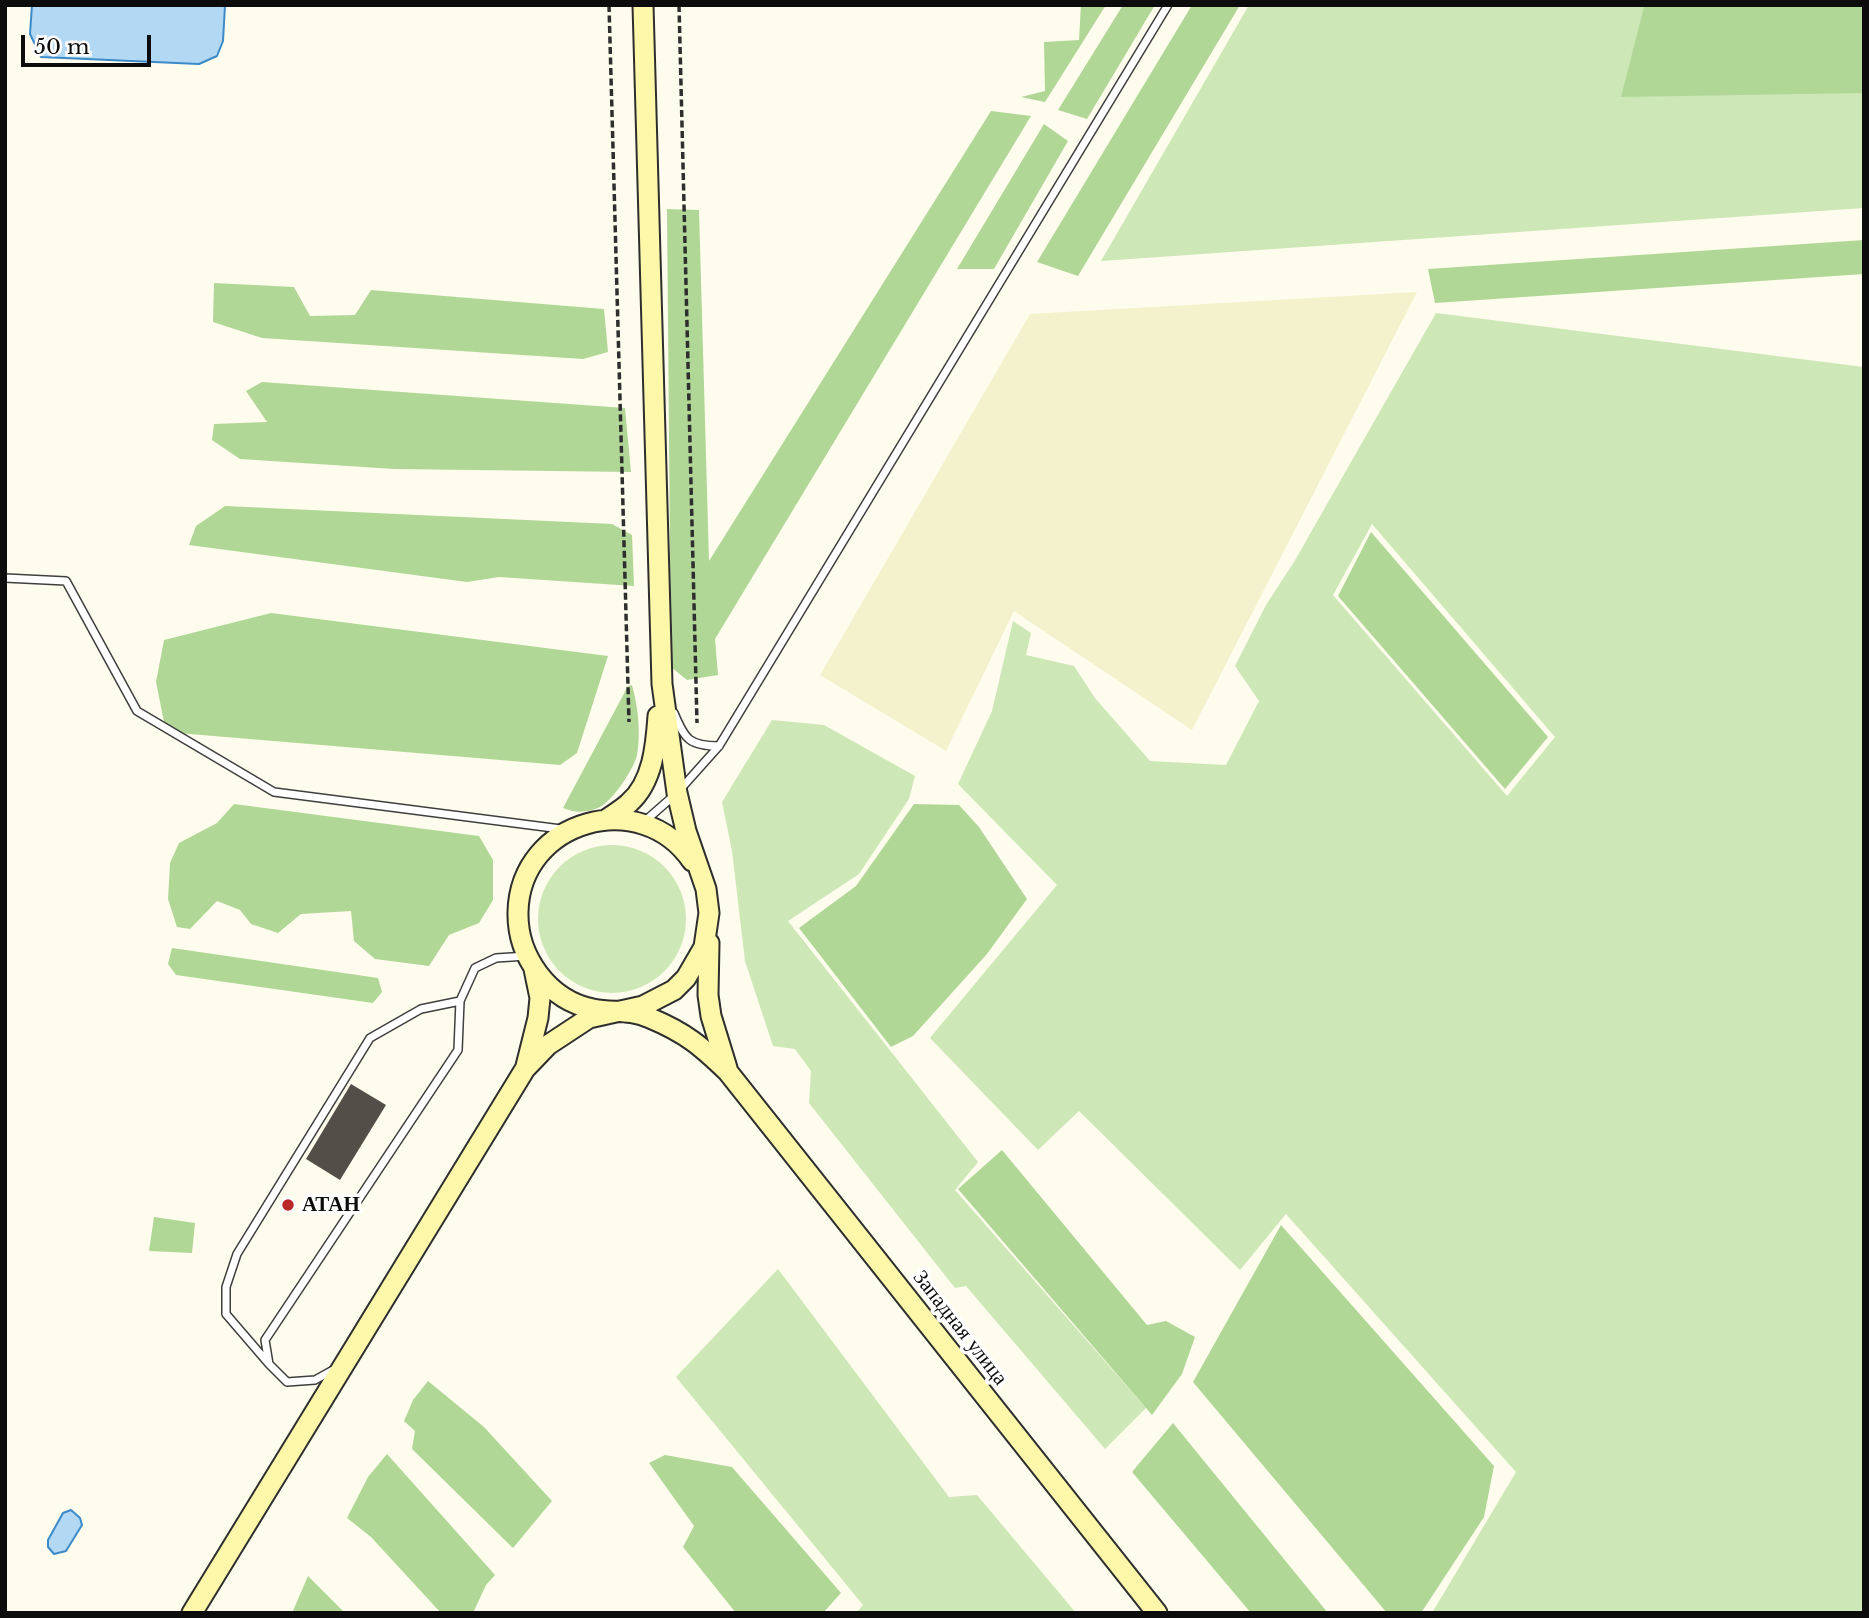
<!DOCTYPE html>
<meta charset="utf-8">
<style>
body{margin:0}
#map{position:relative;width:1869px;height:1618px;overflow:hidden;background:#fefcec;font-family:"Libre Baskerville",serif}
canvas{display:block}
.frame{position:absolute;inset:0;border:7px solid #0c0c0c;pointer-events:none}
.scale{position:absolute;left:21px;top:35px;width:130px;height:32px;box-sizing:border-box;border:4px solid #0c0c0c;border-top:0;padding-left:9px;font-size:21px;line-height:24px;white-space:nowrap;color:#0c0c0c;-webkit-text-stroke:5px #fff;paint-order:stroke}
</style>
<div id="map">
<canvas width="1869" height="1618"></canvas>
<div class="frame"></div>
<div class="scale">50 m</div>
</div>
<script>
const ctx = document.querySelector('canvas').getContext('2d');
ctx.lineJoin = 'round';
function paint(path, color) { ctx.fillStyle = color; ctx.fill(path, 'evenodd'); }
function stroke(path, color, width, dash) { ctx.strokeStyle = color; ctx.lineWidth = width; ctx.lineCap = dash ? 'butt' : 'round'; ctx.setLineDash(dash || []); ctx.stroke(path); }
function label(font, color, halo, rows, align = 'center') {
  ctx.font = font + ' "Libre Baskerville",serif'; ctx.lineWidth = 7; ctx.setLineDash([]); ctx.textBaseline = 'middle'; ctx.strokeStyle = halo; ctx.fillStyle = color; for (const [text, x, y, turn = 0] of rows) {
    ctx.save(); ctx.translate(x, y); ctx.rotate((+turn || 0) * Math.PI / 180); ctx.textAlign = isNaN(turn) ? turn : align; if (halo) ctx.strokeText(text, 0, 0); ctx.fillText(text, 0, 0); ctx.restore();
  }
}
paint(new Path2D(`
 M1417,292l-225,438 -178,-119 -68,140 -126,-76 210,-361z`), '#f3f2cd');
paint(new Path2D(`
 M1249,5h615v203l-763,53z
 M1436,313l428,54v1246h-432l84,-141 -230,-258 -46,56 -161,-159 -41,39 -108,-112 127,-153 -99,-101 34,-73 21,-90 18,12 -5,22 48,11 21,32 55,63 76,4 33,-64 -24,-35 31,-61 28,-43zM1372,524l183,213 -48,59 -174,-201z
 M772,720l52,5 91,51 -6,23 -50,75 -71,47 190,241 -23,28 191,218 -41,41 -139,-163 -11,2 -146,-185 2,-32 -16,-22 -22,-3 -28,-85 -13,-110 -10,-49z
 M538 919a74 74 0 1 1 148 0a74 74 0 1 1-148 0Z
 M778,1269l171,228 28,-2 99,118h-220l7,-8 -187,-228z`), '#cee7b7');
paint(new Path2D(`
 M1081,5h25l-61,97 -24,-5 24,-6 -1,-49 35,-2z
 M1123,5h32l-68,114 -29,-9z
 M1192,5h48l-162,271 -41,-14z
 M1662,5h202v88l-243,4 23,-90z
 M991,111l40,5 -316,523 3,36 -31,5 -16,-13 -4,-458 32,1 10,351z
 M1044,124l24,17 -74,128h-37z
 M1864,240v34l-429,29 -7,-34z
 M214,283l80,4 16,29 45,-1 16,-25 233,19 4,43 -25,7 -321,-21 -49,-16z
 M262,382l363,26 6,64 -237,-3 -154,-10 -28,-19 2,-16 53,-2 -21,-31z
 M225,506l387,18 20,11 2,51 -135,-9 -32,5 -278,-37 7,-19z
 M1371,532l177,205 -43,52 -167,-193z
 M271,613l337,43 -31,97 -17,12 -394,-33 -10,-50 8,-42z
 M632,685c6,21 9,48 5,70 -3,14 -24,45 -37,52 -12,6 -26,6 -37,1l65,-122z
 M234,804l245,32 14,24v40l-14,23 -30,12 -20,31 -54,-7 -21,-18 -3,-30 -50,3 -23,19 -27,-9 -11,-14 -23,-9 -27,28 -13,-2 -9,-28 2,-36 9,-20 38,-20z
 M914,804l45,1 20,22 48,72 -40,55 -74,82 -22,11 -92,-119 57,-42z
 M172,948l206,30 4,14 -9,11 -197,-28 -8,-11z
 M1002,1150l145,175 19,-4 29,16 -13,37 -30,41 -194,-226z
 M154,1217l41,6 -3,30 -43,-2z
 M1281,1225l213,241 -10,51 -63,96h-34l-194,-231z
 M428,1381l56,46 68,74 -39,47 -101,-99 3,-18 -11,-10 9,-21z
 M1173,1423l155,190h-77l-119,-141z
 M387,1454l108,121 -9,10 -13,28h-32l-70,-76 -24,-19 21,-41z
 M665,1455l67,12 109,126 -18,20h-87l-53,-66 11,-21 -45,-63z
 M308,1576l37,37h-53z`), '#b1d797');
const water = new Path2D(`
 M32,5h193l-2,36 -6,15 -18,8 -158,-7 -11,-23z
 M71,1510l9,8 2,7 -16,26 -12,3 -6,-7v-7l15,-27z`);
paint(water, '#b3d8f4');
stroke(water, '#3c8ac8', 2);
paint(new Path2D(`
 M351,1084l35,21 -46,75 -34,-21z`), '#544e49');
const service = new Path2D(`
 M5,578l61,3 71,130 137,81 287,37
 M674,713c11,27 16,33 45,33
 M645,821l32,-28 42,-47 449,-741
 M269,1364l-43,-50v-27l11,-33 133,-216 51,-29 39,-8
 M333,1370l-18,10 -28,2 -18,-18 -4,-24 193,-290 2,-49 15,-33 21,-10 31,-2`);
const secondary = new Path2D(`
 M607,819c7,-5 16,-10 22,-16 24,-21 27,-58 29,-87
 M692,861c-51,-75 -172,-41 -174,51 -1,44 30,88 75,97 22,4 35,0 57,9 36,15 51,28 78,54l429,541
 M709,943l-1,52 3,21 16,52
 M526,1066l12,-48 2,-20 -6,-29
 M192,1613l333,-544 23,-24 41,-27 54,-12 31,-16 12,-12 18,-31 5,-34 -3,-24 -20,-58 -9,-38 -15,-109 -19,-679`);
stroke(service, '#3f3f3f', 10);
stroke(secondary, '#2e2e2e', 23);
stroke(new Path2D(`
 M609,5l20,717
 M679,5l18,718`), '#2e2e2e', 3.5, [7, 3.5]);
stroke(service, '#fff', 7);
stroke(secondary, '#fcf7a9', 19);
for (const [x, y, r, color] of [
 [288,1205,7,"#b7292a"]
]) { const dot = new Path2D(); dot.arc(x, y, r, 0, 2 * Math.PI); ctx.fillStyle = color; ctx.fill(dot); stroke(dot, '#fff', 2.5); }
label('bold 21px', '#0c0c0c', '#fff', [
 ["АТАН",302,1205]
], 'left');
label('21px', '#0c0c0c', '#fff', [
 ["Западная улица",960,1328,52]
]);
</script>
